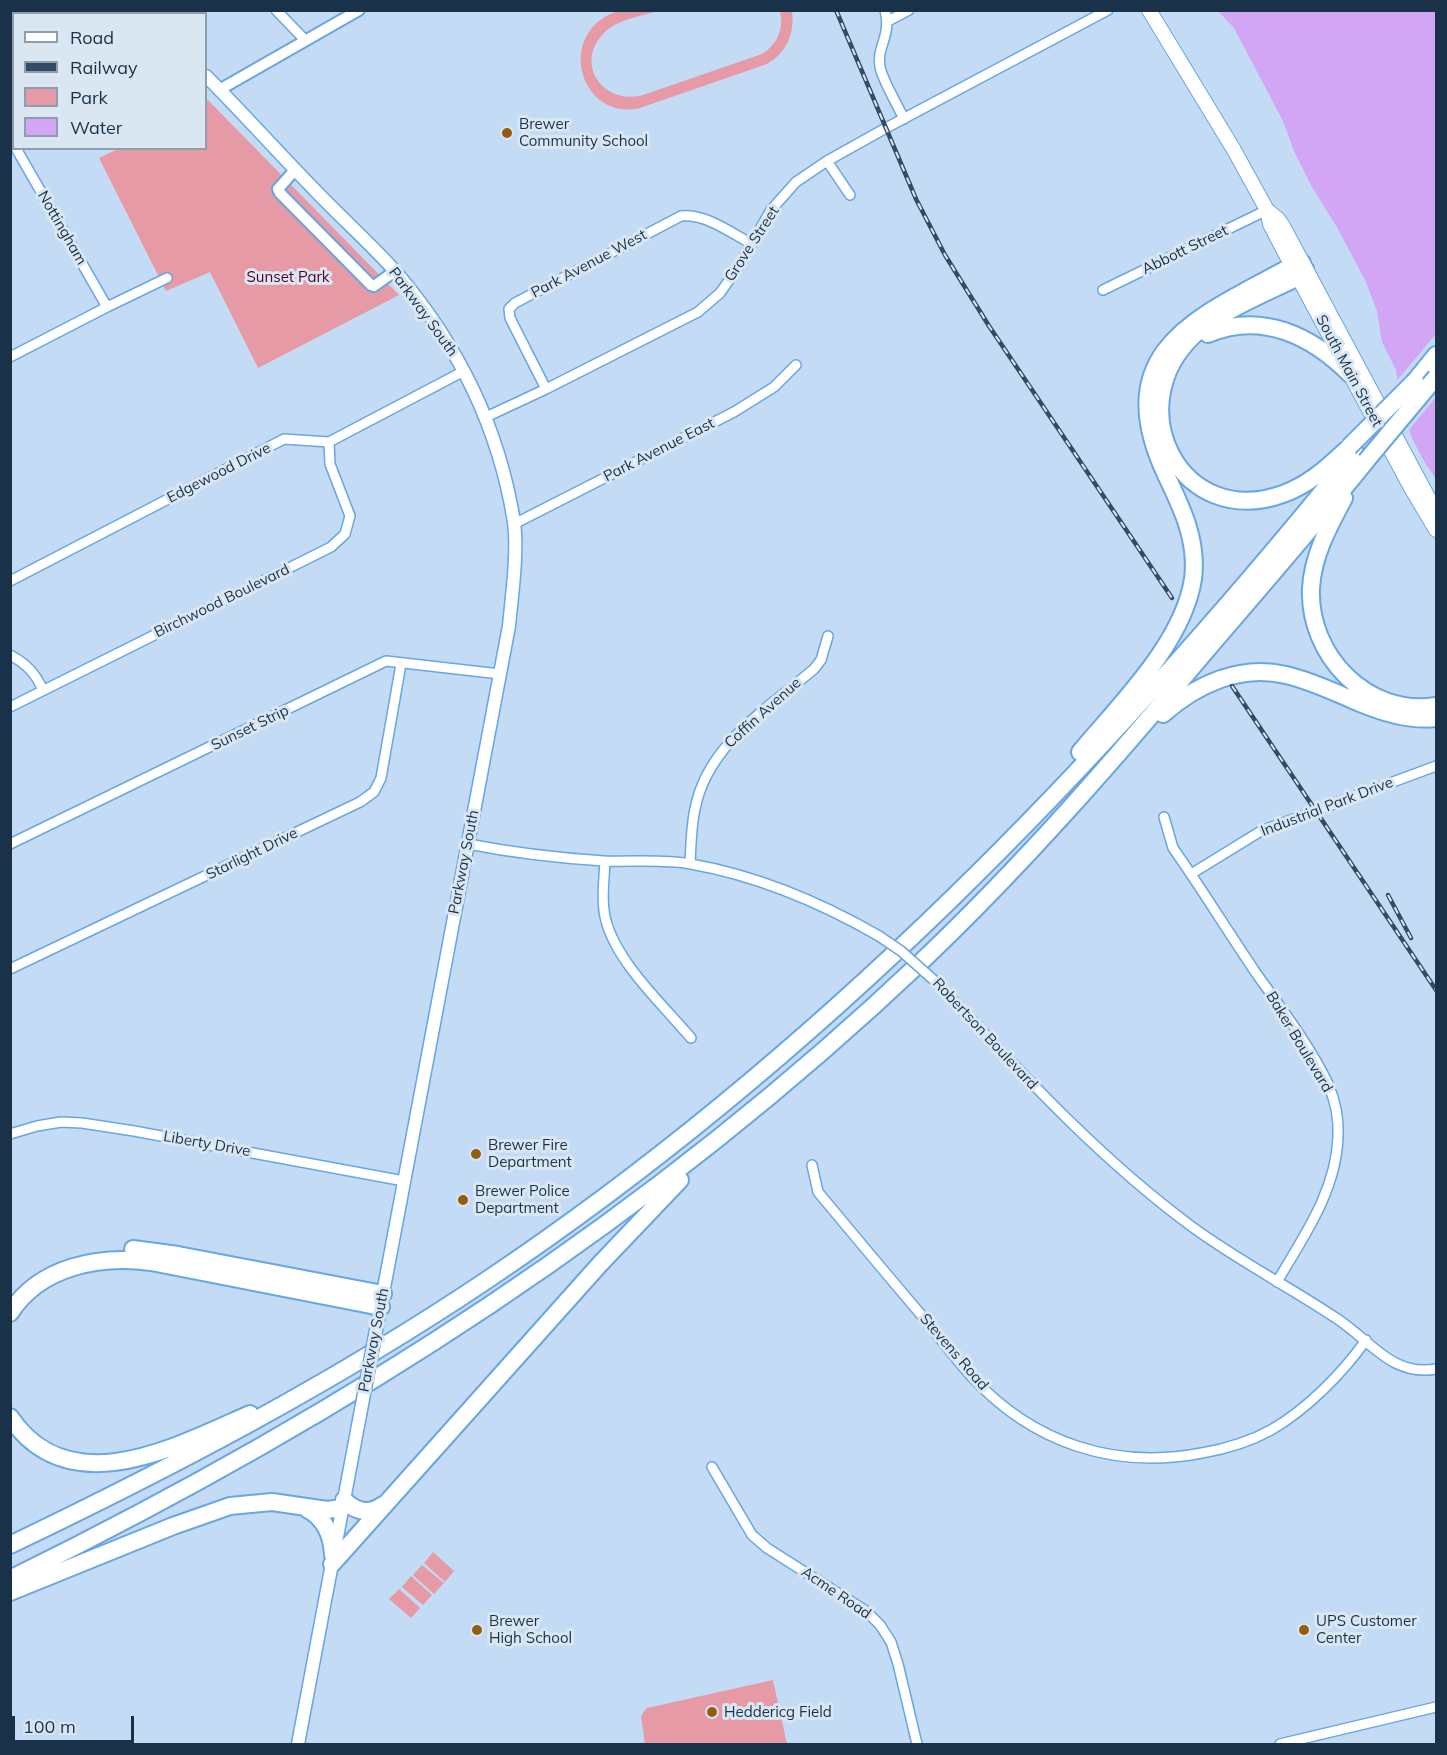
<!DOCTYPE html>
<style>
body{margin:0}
#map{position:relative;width:1447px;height:1755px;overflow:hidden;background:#c3dbf4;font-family:Mulish,sans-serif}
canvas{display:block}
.frame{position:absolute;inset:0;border:12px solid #19324a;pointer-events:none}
.legend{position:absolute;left:12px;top:12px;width:195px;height:138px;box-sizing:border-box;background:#dae7f3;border:2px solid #8d9faf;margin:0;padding:8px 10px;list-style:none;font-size:18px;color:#19324a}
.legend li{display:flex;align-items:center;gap:12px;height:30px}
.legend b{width:30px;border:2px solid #8d9faf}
.scale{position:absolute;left:12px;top:1716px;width:122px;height:27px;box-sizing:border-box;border:3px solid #19324a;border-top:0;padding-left:8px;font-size:18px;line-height:21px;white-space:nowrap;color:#19324a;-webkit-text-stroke:4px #dae7f3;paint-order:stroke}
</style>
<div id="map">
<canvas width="1447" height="1755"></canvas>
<div class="frame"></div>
<ul class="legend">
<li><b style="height:8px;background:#fff"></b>Road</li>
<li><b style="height:8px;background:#334c64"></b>Railway</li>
<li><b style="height:16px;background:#e69aa6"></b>Park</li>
<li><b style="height:16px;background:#d2a6f5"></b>Water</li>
</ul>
<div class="scale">100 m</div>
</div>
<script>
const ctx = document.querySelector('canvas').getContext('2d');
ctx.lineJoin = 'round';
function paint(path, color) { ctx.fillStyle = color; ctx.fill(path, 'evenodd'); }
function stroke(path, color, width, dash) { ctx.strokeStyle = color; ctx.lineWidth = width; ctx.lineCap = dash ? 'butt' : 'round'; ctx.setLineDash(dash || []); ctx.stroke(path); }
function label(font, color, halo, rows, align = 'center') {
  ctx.font = font + ' Mulish,sans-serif'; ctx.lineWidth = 6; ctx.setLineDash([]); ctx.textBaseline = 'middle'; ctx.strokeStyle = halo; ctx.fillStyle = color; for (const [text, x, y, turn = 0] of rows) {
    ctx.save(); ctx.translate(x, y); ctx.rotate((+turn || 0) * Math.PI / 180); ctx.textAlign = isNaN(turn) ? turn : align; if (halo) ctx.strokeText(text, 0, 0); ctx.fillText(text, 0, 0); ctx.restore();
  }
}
paint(new Path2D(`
 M618,11h40c-17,5 -43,9 -55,23 -28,30 -1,69 37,62l122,-42c16,-10 22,-26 18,-43h12c3,21 -5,42 -25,53l-127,44c-60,14 -86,-76 -22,-97z
 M208,100l191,195 -141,73 -48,-96 -44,19 -67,-133 19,-9 88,-1v-47z
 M433,1552l21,19 -9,11 -21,-19z
 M422,1565l22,18 -10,11 -21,-19z
 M411,1576l21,19 -9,10 -21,-18z
 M399,1589l21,19 -9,10 -22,-19z
 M773,1680l14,64h-142l-4,-28 6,-8z`), '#e69aa6');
paint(new Path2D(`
 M1218,11h218v468l-11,-16 -13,-25 -11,-34 -5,-34 -14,-28 -5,-31 -12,-31 -27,-51 -26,-42 -18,-36 -11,-30 -49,-93z`), '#d2a6f5');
paint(new Path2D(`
 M1436,334v63l-28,34 -10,-26 -4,-21z`), '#c3dbf4');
const minor = new Path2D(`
 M276,10l29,30
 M885,10c7,26 -9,37 -5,57 2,12 18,39 24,52
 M10,14l4,3
 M888,21l21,-11
 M17,150l90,157
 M827,161l23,34
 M1103,290l164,-80
 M10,357l97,-50 60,-29
 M546,389l-36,-71 -1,-9 6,-6 166,-87c24,-3 50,17 71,28
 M486,417l60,-28 152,-77 22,-19 17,-24 34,-59 25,-28 31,-21 59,-33 222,-118
 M514,524l220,-112 40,-25 22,-22
 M10,581l274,-142 45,3 135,-71
 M10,655c17,9 25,18 33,35
 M10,707l321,-160 14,-13 5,-18 -20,-52 -1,-22
 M1164,817l9,31c29,41 55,84 83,125 24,34 55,74 72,111 7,16 11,36 10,53 -2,55 -35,100 -61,145
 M10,844l376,-183 114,13
 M468,844c46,9 90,14 136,17 29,1 59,-2 87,3 68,12 129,38 188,72
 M605,861c-1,20 -4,41 1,60 12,43 57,84 85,117
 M690,864c1,-18 1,-37 5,-55 12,-64 73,-101 119,-140l7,-9 7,-24
 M1191,874l70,-43 175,-65
 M10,969l350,-167 14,-10 7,-14 20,-114
 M936,982c81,86 159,173 255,244 46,34 97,60 145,92 34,22 56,59 100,51
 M10,1134l27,-8 24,-4 21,1 52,8 270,50
 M812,1165l6,27c35,42 70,84 105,125 16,20 32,41 49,60 61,66 142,93 230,76 23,-4 49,-12 69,-23 35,-20 72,-57 95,-90
 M712,1467l40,68 15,13 99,63 14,14 11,17 7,22 19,80
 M1280,1744l156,-37`);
const tertiary = new Path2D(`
 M219,90l140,-80
 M295,170l-17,19 2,4 91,92 3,1 21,-15`);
const secondary = new Path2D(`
 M141,10l3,4
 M206,76c35,35 68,72 103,108 28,30 59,57 86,87 62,72 104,157 119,251 4,31 -2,72 -5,104l-132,699
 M298,1744l62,-329`);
const primary = new Path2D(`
 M1149,10l85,140 33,60 3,14 13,25 128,239 25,42
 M1267,210l11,9 6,9 152,284`);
const motorway = new Path2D(`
 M1305,269l-7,8c-32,16 -79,35 -104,58 -76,71 -14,196 89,159 25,-9 44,-26 63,-44
 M1208,334c54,-23 104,2 143,41
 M1415,381l21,-26
 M1344,498c-15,28 -31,57 -33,90 -3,67 56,129 125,118
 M1163,714c34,-30 78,-50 123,-39 26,6 50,18 74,28 24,10 50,18 76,15
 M1080,752c40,-48 103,-109 113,-173 5,-38 -11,-71 -27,-104 -59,-126 33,-158 126,-209l10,-3
 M133,1249l45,6 205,39
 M10,1313c30,-47 90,-58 141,-51l230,45
 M10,1417c59,88 167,29 240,-3
 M344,1500c12,12 25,15 39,5
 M307,1509c18,9 25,26 26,46
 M10,1545c165,-79 325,-163 477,-265 334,-224 615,-516 868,-828
 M332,1564l268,-300 80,-84
 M10,1579c336,-165 640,-360 912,-618 102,-97 193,-202 283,-309 54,-63 109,-126 161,-191
 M10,1592l163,-66 57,-20 42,-4 55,8 15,-2`);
stroke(minor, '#69a6e2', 12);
stroke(tertiary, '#69a6e2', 14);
stroke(secondary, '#69a6e2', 15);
stroke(primary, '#69a6e2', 16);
stroke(motorway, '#69a6e2', 20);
stroke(minor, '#fff', 9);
stroke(tertiary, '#fff', 10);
stroke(secondary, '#fff', 12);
stroke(primary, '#fff', 14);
stroke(motorway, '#fff', 16);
const rail = new Path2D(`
 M836,10l80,189 29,56 44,71 183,272
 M1232,686l204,304
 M1388,895l23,43`);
stroke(rail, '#334c64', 4.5);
stroke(rail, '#dae7f3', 2, [7]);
const minorBridge = new Path2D(`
 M879,936l22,15 35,31`);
const secondaryBridge = new Path2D(`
 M360,1415l17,-90`);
const motorwayBridge = new Path2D(`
 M1349,447l66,-66
 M1366,461l70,-84`);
stroke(minorBridge, '#69a6e2', 12, []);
stroke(secondaryBridge, '#69a6e2', 15, []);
stroke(motorwayBridge, '#69a6e2', 20, []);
stroke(minorBridge, '#fff', 9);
stroke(secondaryBridge, '#fff', 12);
stroke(motorwayBridge, '#fff', 16);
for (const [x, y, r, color] of [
 [507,133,6,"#915d10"],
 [476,1154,6,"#915d10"],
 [463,1200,6,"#915d10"],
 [477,1630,6,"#915d10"],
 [1304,1630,6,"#915d10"],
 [712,1712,6,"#915d10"]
]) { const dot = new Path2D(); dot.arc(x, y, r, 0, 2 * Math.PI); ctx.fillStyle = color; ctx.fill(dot); stroke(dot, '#dae7f3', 2); }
label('15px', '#19324a', '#dae7f3', [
 ["Brewer",519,124],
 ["Community School",519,141],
 ["Brewer Fire",488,1145],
 ["Department",488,1162],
 ["Brewer Police",475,1191],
 ["Department",475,1208],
 ["Brewer",489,1621],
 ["High School",489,1638],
 ["UPS Customer",1316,1621],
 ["Center",1316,1638],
 ["Heddericg Field",724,1712]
], 'left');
label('15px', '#19324a', '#dae7f3', [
 ["Nottingham",62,228,60],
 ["Grove Street",752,244,-57],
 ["Abbott Street",1185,250,-26],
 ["Park Avenue West",589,264,-28],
 ["Parkway South",423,312,54],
 ["South Main Street",1349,371,62],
 ["Park Avenue East",659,450,-27],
 ["Edgewood Drive",219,473,-27],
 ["Birchwood Boulevard",222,601,-26],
 ["Coffin Avenue",763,713,-42],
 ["Sunset Strip",250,728,-26],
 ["Industrial Park Drive",1327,807,-21],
 ["Starlight Drive",252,854,-26],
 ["Parkway South",464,862,-79],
 ["Robertson Boulevard",985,1034,47],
 ["Baker Boulevard",1299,1042,59],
 ["Liberty Drive",207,1144,10],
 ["Parkway South",374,1340,-79],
 ["Stevens Road",954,1352,49],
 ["Acme Road",836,1593,34]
]);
label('15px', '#58001f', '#dae7f3', [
 ["Sunset Park",288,277]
]);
</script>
